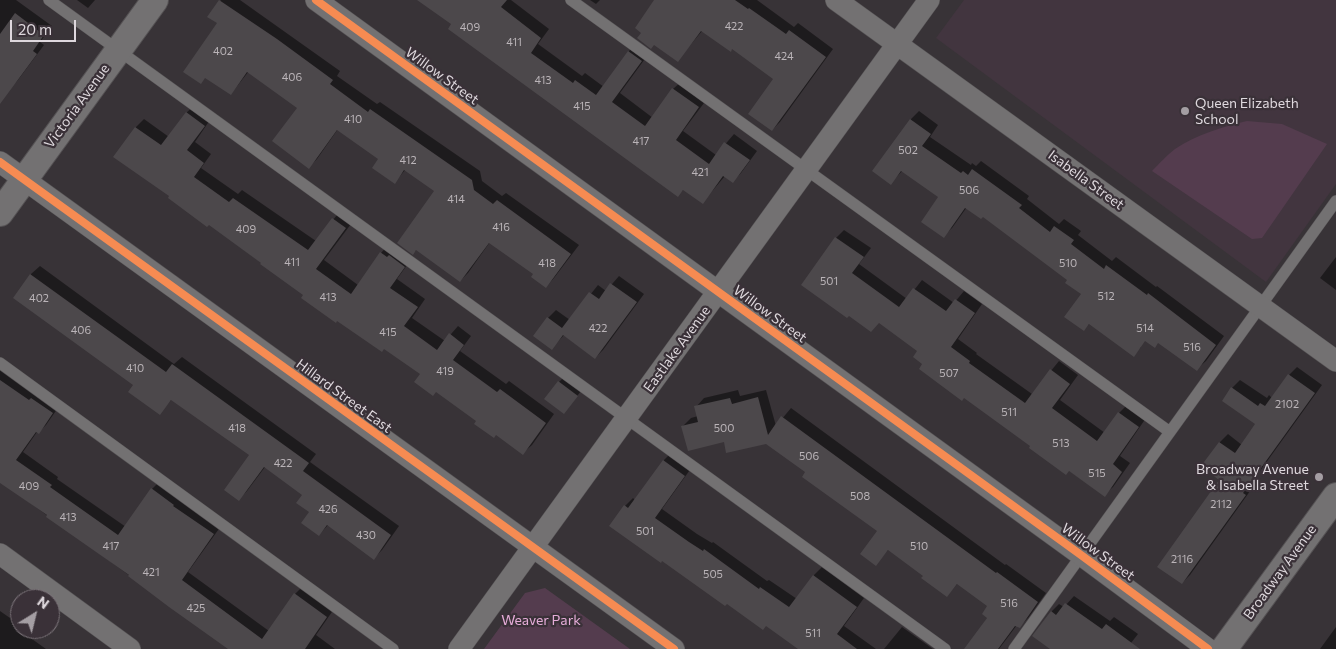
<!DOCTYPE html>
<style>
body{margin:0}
#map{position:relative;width:1336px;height:649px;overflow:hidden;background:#383337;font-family:Commissioner,sans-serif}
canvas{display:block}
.north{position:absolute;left:10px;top:589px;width:50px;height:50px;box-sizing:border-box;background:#3a3138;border:1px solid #7c747a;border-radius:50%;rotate:36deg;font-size:14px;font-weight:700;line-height:20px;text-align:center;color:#ded8dd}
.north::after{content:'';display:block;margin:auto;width:18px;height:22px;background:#a49ea3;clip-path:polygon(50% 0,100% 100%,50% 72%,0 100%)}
.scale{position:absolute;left:10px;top:20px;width:66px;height:22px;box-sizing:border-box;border:2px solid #ded8dd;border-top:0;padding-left:6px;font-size:15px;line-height:18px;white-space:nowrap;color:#ded8dd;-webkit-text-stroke:4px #3a3138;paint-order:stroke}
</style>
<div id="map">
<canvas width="1336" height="649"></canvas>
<div class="north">N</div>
<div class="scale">20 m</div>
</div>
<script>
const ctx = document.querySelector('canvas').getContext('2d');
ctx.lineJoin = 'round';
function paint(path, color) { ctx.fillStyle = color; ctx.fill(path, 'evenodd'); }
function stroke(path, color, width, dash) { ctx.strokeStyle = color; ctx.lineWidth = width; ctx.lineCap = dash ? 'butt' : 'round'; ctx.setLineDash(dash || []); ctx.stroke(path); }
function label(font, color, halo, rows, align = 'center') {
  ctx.font = font + ' Commissioner,sans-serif'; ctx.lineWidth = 4.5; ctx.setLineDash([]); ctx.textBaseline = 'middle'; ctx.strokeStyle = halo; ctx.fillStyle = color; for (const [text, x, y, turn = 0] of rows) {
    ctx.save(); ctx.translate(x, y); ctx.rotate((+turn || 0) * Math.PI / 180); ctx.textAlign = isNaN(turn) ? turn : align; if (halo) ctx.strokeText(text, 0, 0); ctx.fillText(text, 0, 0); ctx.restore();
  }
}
paint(new Path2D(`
 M964,0h372v184l-70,98 -330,-244z`), '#42353f');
paint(new Path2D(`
 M1247,121l35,3 45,20 -65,94 -10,1 -100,-68c7,-7 15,-16 23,-22 21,-14 47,-22 72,-28z
 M545,588l85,61h-146l41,-56z`), '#543c4e');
paint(new Path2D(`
 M0,0h16l36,26 -12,16 4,3 -26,35 -8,9 -10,-7z
 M77,0h18l-7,8z
 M240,0l100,71 -3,5 40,28 3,-2 100,69 2,10 20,15 4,-3 73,52 -25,33 -8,9 -11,-13 -45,-32 -22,31 -8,8 -43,-32 -4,4 23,-62 -30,-22 -11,13 -15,-23 -42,-30 -21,30 -8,8 -10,-60 -50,-36 -18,23 -12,-71 -10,-7 12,-16z
 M419,0h92l38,29 -11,15 44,32 3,-3 19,14 25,-36 9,-8 12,9 -30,41 33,25 20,-29 9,-8 25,18 -24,32 33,24 18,-21 23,17 -16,22 -8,8 -8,-5 -22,26 -19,-13 -6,6 -225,-171z
 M590,0h10l-4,4z
 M656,0h101l37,27 4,-4 35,26 -53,73 -8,8 3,-51 -42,-31 -31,-17 -24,29z
 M195,105l17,12 -17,25 16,12 -10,14 37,26 4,-4 74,51 25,-31 13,10 -30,40 34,25 23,-32 8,-9 23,14 -15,21 28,20 -13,19 33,23 13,-15 13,10 -11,15 46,33 3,-3 45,33 -22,31 -9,8 -45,-32 -57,-48 -116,-78 -134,-99 -56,-39 21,-30 8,-8 25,18 17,-24z
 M919,111l19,14 -8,12 41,28 1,-2 4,3 5,-5 48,35 -2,3 32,25 5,-5 17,12 -3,4 34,26 4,-4 40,30 1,-1 67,50 -18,25 -9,8 -49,-34 -9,12h2l-7,8 -44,-32 -6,7 -1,-37 -14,-14 -86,-64 -16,-8 -15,21 -9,8 -4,-39 -36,-27 -12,13 19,-63z
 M844,230l27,18 -12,16 48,35 15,-19 32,23 10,-12 18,13 -24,35 19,14 -1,1 56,40 27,-33 19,14 -18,25 45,33 14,-20 8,-8 19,13 -26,38 10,7 -17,24 -9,8 -72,-50 -108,-82 -5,-12 -39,-29 -77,-37 33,-47z
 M1336,257v33l-16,-12z
 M40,266l134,98 8,-7 134,97 -6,8 89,64 -17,24 -8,8 -46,-33 -9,10 -15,-40 -39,-28 -18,24 -8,8 12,-44 -79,-56 -12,14 -25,-28 -120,-87 16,-24z
 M619,276l25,18 -41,56 -8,8 -31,-23 -12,13 -4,-30 8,-8 14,10 28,-35 8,6z
 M0,367l60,38 -14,20 -8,8 -1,-1 -14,20 35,25 -1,2 69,48 26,-38 8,-8 61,45 -33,46 81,59 26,-37 8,-8 31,23 -18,26 19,14h-105l-230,-168z
 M1297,367l25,18 -72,100 3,2 -63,88 -8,8 39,-103 -18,-14 17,-24 8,-8 14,11 15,-21 -25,-36 8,-8 27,18 2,-3 3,3 17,-23z
 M563,378l18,13 -13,17 -9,-26z
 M738,390l2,6 26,-6 10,36 15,-18 214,157 1,-1 40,29 -18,25 -8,8 -3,-1 -18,24h-33l22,-32 1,-11 -31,-23 -11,13 -22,-21 -36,-26 -13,15 3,-33 -72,-59 -41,-30 -41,-2 -42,-14 8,-8 7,-2 -2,-9 8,-9z
 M672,452l20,15 -30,42 35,25 15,9 1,-1 54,39 2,-1 28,19 17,-24 8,-8 42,31 -20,28 32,23h-76l-175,-143 8,-8 2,2 29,-40z
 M1074,596l36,25 4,-4 24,17 -7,9 7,6h-86l-1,-37 8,-8 5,3z
 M0,611l20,14 -2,4 28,20h-46z
 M902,627l31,22h-49z
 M1336,627v22h-16z`), '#0007');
paint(new Path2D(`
 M219,0l58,39 56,41 -3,4 38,28 2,-3 102,71 2,10 19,14 4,-4 74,54 -25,34 -15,-11 2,-3 -44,-31 -29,39 -44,-32 -3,5 -16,-12 37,-52 -30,-21 -9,14 -23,-16 6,-9 -41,-29 -28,39 -37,-28 25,-33 -50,-36 -16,23 -26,-17 -4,6 -18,-12 34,-49 -10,-6z
 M417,0h90l-6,7 40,31 -10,15 42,30 2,-3 21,15 32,-44 14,10 -30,41 33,24 27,-38 27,19 -23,33 33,24 15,-22 26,18 -17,23 -10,-7 -20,28 -20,-14 -5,7 -230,-168 3,-5z
 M654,0h81l13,9 1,-1 37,26 3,-4 37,27 -54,74 -24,-17 25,-35 -41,-30 -1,3 -30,-21 -23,31 -24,-17 -3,4 -14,-11 4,-5 -6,-5z
 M15,13l29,22 -11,16 4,3 -37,50v-70z
 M186,112l19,14 -18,24 17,13 -10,14 35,25 4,-4 75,52 24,-32 14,10 -30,41 35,25 29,-42 7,5 2,-2 16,12 -15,21 28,19 -14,19 33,24 12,-17 15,12 -11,15 44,32 3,-3 46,34 -23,32 -27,-20 -2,3 -20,-14 2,-3 -40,-29 -3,4 -19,-14 6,-8 -36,-25 -2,3 -45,-31 -1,2 -35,-25 2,-3 -43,-31 1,-1 -52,-38 -2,2 -39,-29 1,-2 -56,-39 22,-30 26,18z
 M910,119l21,15 -9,12 39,27 2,-2 5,4 4,-6 50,36 -3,3 31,24 4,-6 20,14 -3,4 33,25 2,-4 41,30 1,-2 68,52 -19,26 -39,-28 -3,5 -10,-7 -11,16 -45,-33 -5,7 -20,-14 17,-23 -16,-11 2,-3 -84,-63 -2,2 -16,-11 -21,30 -23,-16 17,-25 -37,-26 -10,14 -19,-14z
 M835,237l29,20 -12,16 47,34 14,-19 33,23 9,-12 20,14 -24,34 19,14 -1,2 56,40 25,-34 20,15 -18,24 45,33 21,-29 21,15 -26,37 9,8 -17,25 -36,-26 -3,4 -37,-27 1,-2 -66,-48 -2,3 -43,-32 3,-5 -9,-7 4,-6 -38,-28 -8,9 -22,-16 -2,2 -46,-33z
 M30,274l136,98 6,-8 137,99 -6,8 88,64 -17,25 -47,-35 -8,11 -18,-13 8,-11 -13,-9 6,-8 -38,-28 -25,34 -15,-11 25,-35 -78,-55 -11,15 -32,-23 5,-7 -120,-87z
 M610,283l27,19 -42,57 -32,-24 -11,15 -19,-14 14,-19 15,11 27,-36 10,7z
 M1288,374l27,19 -72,100 3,2 -64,89 -25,-17 62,-87 -18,-14 18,-24 16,11 20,-29 -33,-23 9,-14 27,19 2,-3 5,3z
 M0,380l29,20 2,-2 22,15 -14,21 -3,-2 -20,28 36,25 -2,2 68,48 33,-47 23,17 -1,1 41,28 -32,46 80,59 32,-46 33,24 -22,32h-77l-59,-42 -41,-31 1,-1 -83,-58 1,-2 -47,-32z
 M558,381l20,15 -14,18 -20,-15z
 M758,397l10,38 13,-19 215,157 1,-1 41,30 -18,26 -5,-2 -17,23h-34l23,-31 -5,-4 5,-8 -30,-22 -10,13 -26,-19 2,-2 -35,-26 -12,16 -16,-12 17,-23 -75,-54 3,-5 -39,-28 -40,9 -2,-11 -36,9 -7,-25 17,-4 -4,-16 36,-8 2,6z
 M663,460l22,16 -30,42 34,24 14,9 1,-2 55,40 1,-2 29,20 24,-32 44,32 -20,27 20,15h-59l-32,-23 -3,4 -36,-26 -2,2 -63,-45 -1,2 -52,-37 15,-21 4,3z
 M1065,603l37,26 4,-5 34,25h-90l-18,-13 19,-25 5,4z`), '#4c484b');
const service = new Path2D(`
 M49,0l896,649
 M571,0l599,432
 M0,363l393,286
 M1014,649l322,-448`);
const minor = new Path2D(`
 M316,0l765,555 127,94
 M836,0l500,361
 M0,162l674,487
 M0,554l130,95
 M459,649l470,-649`);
const tertiary = new Path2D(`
 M0,213l155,-213
 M1224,649l112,-153`);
stroke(service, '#555254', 12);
stroke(minor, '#555254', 22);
stroke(tertiary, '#555254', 28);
stroke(service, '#737172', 11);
stroke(minor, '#737172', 21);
stroke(tertiary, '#737172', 26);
stroke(new Path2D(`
 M316,0l765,555 127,94
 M0,162l674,487`), '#f68b52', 8);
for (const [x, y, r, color] of [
 [1185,111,5,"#a49ea3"],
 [1319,477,5,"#a49ea3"]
]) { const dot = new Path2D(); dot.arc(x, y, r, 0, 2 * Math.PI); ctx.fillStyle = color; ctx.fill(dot); stroke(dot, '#3a3138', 2); }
label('11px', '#bab4b8', null, [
 ["422",734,26],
 ["409",470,27],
 ["411",514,42],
 ["402",223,51],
 ["424",784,56],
 ["406",292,77],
 ["413",543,80],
 ["415",582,106],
 ["410",353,119],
 ["417",641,141],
 ["502",908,150],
 ["412",408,160],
 ["421",700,172],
 ["506",969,190],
 ["414",456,199],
 ["416",501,227],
 ["409",246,229],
 ["411",292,262],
 ["418",547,263],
 ["510",1068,263],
 ["501",829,281],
 ["512",1106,296],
 ["413",328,297],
 ["402",39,298],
 ["422",598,328],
 ["514",1145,328],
 ["406",81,330],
 ["415",388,332],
 ["516",1192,347],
 ["410",135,368],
 ["419",445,371],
 ["507",949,373],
 ["2102",1287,404],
 ["511",1009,412],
 ["418",237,428],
 ["500",724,428],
 ["513",1061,443],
 ["506",809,456],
 ["422",283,463],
 ["515",1097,473],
 ["409",29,486],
 ["508",860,496],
 ["2112",1221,504],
 ["426",328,509],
 ["413",68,517],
 ["501",645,531],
 ["430",366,535],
 ["417",111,546],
 ["510",919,546],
 ["2116",1182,559],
 ["421",151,572],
 ["505",713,574],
 ["516",1009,603],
 ["425",196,608],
 ["511",813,633]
]);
label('14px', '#ded8dd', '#3a3138', [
 ["Willow Street",442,76,36],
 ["Victoria Avenue",77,106,-54],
 ["Isabella Street",1086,180,36],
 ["Willow Street",770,314,36],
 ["Eastlake Avenue",677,349,-54],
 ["Hillard Street East",344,396,36],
 ["Willow Street",1098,552,36],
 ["Broadway Avenue",1280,572,-54]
]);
label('14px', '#ded8dd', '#3a3138', [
 ["Queen Elizabeth",1195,103],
 ["School",1195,119],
 ["Broadway Avenue",1309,469,"right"],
 ["& Isabella Street",1309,485,"right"]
], 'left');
label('14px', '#e5acd8', '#3a3138', [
 ["Weaver Park",541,620]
]);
</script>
